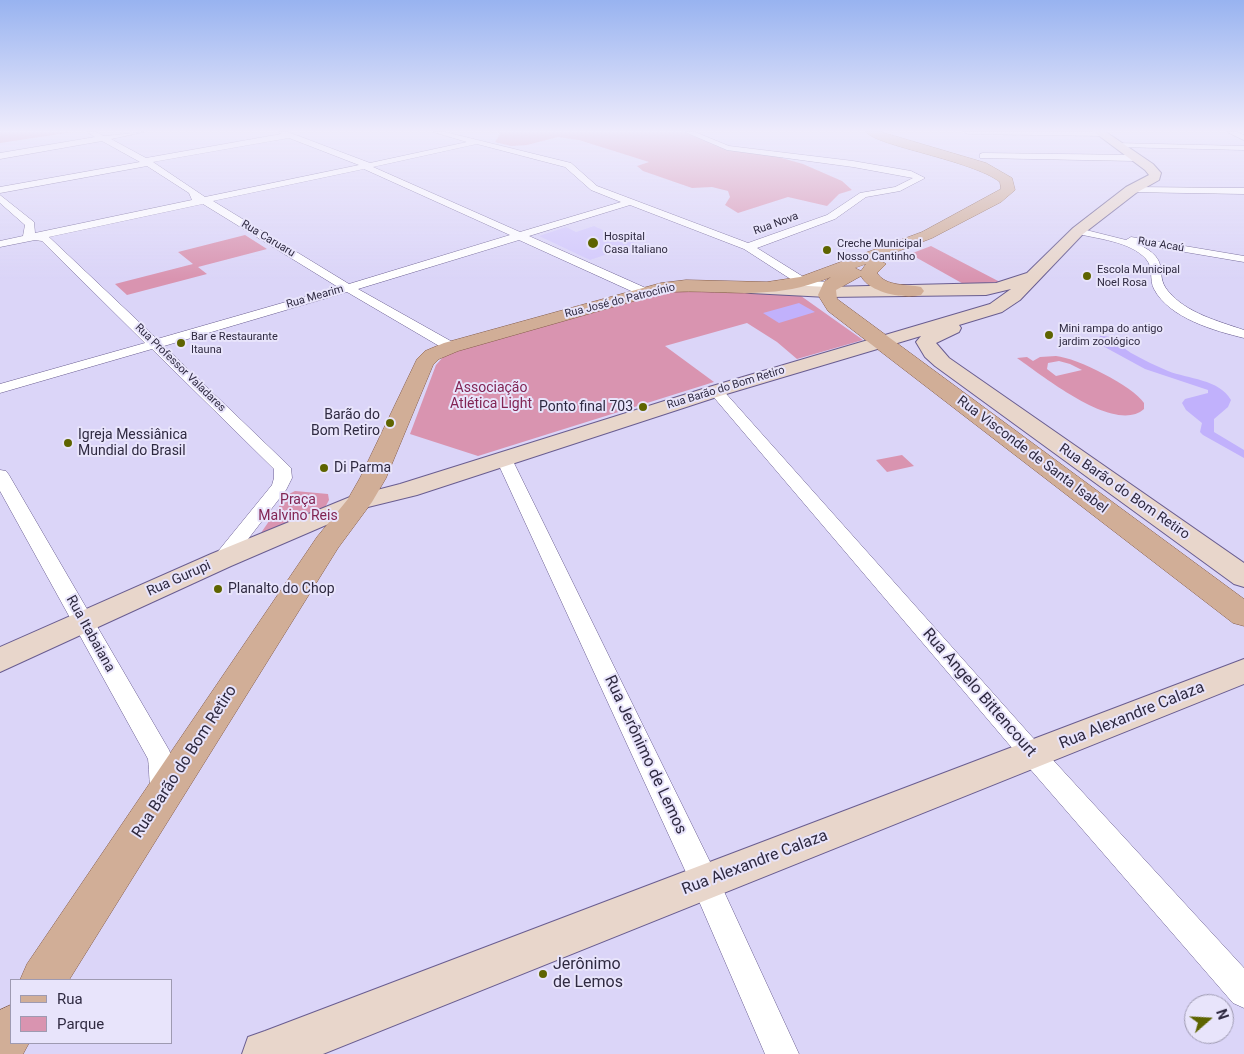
<!DOCTYPE html>
<meta charset="utf-8">
<style>
body{margin:0}
#map{position:relative;width:1244px;height:1054px;overflow:hidden;background:#dbd5f8;font-family:Roboto,sans-serif}
canvas{display:block}
.legend{position:absolute;left:10px;top:979px;width:162px;height:65px;box-sizing:border-box;background:#e8e4fb;border:1px solid #9e9ab1;margin:0;padding:6px 9px;list-style:none;font-size:15px;color:#2f2a41}
.legend li{display:flex;align-items:center;gap:10px;height:25px}
.legend b{width:25px;border:1px solid #9e9ab1}
.north{position:absolute;left:1184px;top:994px;width:50px;height:50px;box-sizing:border-box;background:#e8e4fb;border:1px solid #9e9ab1;border-radius:50%;rotate:71deg;font-size:14px;font-weight:700;line-height:20px;text-align:center;color:#2f2a41}
.north::after{content:'';display:block;margin:auto;width:18px;height:22px;background:#5e6400;clip-path:polygon(50% 0,100% 100%,50% 72%,0 100%)}
</style>
<div id="map">
<canvas width="1244" height="1054"></canvas>
<ul class="legend">
<li><b style="height:6px;background:#d1ae97"></b>Rua</li>
<li><b style="height:14px;background:#d994b0"></b>Parque</li>
</ul>
<div class="north">N</div>
</div>
<script>
const ctx = document.querySelector('canvas').getContext('2d');
ctx.lineJoin = 'round';
function paint(path, color) { ctx.fillStyle = color; ctx.fill(path, 'evenodd'); }
function stroke(path, color, width, dash) { ctx.strokeStyle = color; ctx.lineWidth = width; ctx.lineCap = dash ? 'butt' : 'round'; ctx.setLineDash(dash || []); ctx.stroke(path); }
function label(font, color, halo, rows, align = 'center') {
  ctx.font = font + ' Roboto,sans-serif'; ctx.lineWidth = 4; ctx.setLineDash([]); ctx.textBaseline = 'middle'; ctx.strokeStyle = halo; ctx.fillStyle = color; for (const [text, x, y, turn = 0] of rows) {
    ctx.save(); ctx.translate(x, y); ctx.rotate((+turn || 0) * Math.PI / 180); ctx.textAlign = isNaN(turn) ? turn : align; if (halo) ctx.strokeText(text, 0, 0); ctx.fillText(text, 0, 0); ctx.restore();
  }
}
paint(new Path2D(`
 M594,226l27,12 16,-5 11,4 -15,5 4,2 -47,16 -51,-24 27,-9 10,5z`), '#d2c8fc');
paint(new Path2D(`
 M0,132h73l-73,11z
 M497,132h200l30,14 40,5 11,6 25,7 39,17 10,9 -13,4 -12,12 -39,-9 -50,16 -13,-8 5,-8 -2,-6 -16,-4 -20,1 -49,-17 -6,-5 12,-4 -70,-22 -21,-3 -31,8 -16,1 -16,-4 5,-8z
 M245,235l22,14 -69,18 9,7 -80,21 -12,-11 78,-20 -15,-12z
 M931,246l69,36 -33,4 -57,-32z
 M691,289l110,7 62,44 -66,19 -20,-17 -30,-19 -82,23 49,36 -236,74 -68,-22 26,-69 8,-9 11,-5 212,-60z
 M1056,356c21,2 77,30 88,47v6c-29,26 -102,-34 -127,-51l10,-1 6,4 7,-4zM1059,361l11,3 12,6 -26,6 -9,-7 1,-6z
 M902,455l12,11 -27,6 -11,-12z
 M295,491l33,3 1,6 -9,17 -66,26 33,-48z`), '#d994b0');
paint(new Path2D(`
 M799,303l16,9 -36,11 -16,-10z
 M1100,336c16,-1 20,11 33,18 11,6 23,12 35,17 20,8 51,8 63,29l-3,7 -14,12v13l30,18v8l-41,-23 -3,-3 2,-9 -16,-13 -4,-7 3,-4 23,-6v-3l-63,-21 -44,-24 -4,-4z`), '#c1b1fc');
const minor = new Path2D(`
 M87,132h9l8,4 40,-4 -33,7 35,19 135,-24 -3,-2h10l82,31 97,-21 -34,-10h12l126,31 26,23 151,57 79,-28 33,-22 35,-6 18,-9 -60,-11 -126,-17 -42,-18h10l34,14 124,15 58,10 14,7 -25,13 -34,6 -31,22 -78,29 53,33 24,1 2,3 -6,4 -27,-2 -59,-38 -114,-44 -101,31 119,53 2,3 -2,3h-8l-121,-55 -161,49 98,55 2,3 -2,3h-10l-99,-58 -183,54 127,122 1,10 -6,12 -58,75 -7,1 -7,-1 -3,-5 61,-75 2,-7v-9l-122,-120 -152,44v-9l145,-41 -103,-102 -7,-1 -35,7v-6l23,-5 2,-11 -25,-22v-8l34,27 1,11 157,-33 -3,-7 -42,-27 -147,27v-6l140,-25 -38,-21 -102,18v-6l95,-16zM289,138l70,27 -154,32 -52,-35zM477,144l88,23 26,23 30,12 -101,30 -147,-65zM364,169l146,66 -161,49 -136,-83zM203,204l135,83 -181,52 -108,-102z
 M964,132h139l4,2 -4,2 -135,-2z
 M1227,132h10l7,3v5z
 M1115,143l129,3v4l-126,-3h-3z
 M983,153l153,2 4,3 -4,3 -156,-3v-4z
 M1131,187l113,1v6l-116,-2 -2,-2z
 M1078,228l48,12 5,-3 113,19v6l-106,-18c35,17 15,29 30,47 18,22 50,30 76,39v8c-29,-7 -75,-20 -90,-49 -5,-9 0,-21 -8,-30 -16,-18 -49,-20 -72,-26v-4z
 M716,387l5,1 321,360 202,220v40l-11,-5 -209,-241 -313,-368 -2,-3z
 M504,454l6,1 2,4 203,413 84,182h-34l-70,-162 -199,-433 2,-4z
 M0,470l6,1 3,4 160,275c7,16 11,33 3,49l-9,3 -9,-3c-6,-12 -4,-26 -6,-40l-148,-268z`);
const secondary = new Path2D(`
 M1094,132h12l47,32 8,9 -2,7 -23,13 -53,41 -63,66 -18,12 -43,13 2,3 -2,4 -23,11 13,15 295,205v24l-10,-3 -299,-218 -10,-9 -9,-15 5,-6 -198,59 -306,100 -49,12 -137,59 -231,106v-25l211,-93 139,-57 50,-13 309,-97 281,-83 21,-15 -25,6 -159,2 -76,-4 -6,-1 -2,-4 2,-4 6,-1 76,4 169,-4 31,-10 46,-45 53,-41 23,-12 -4,-5z
 M1244,659v25l-921,370h-81l6,-17 17,-6z`);
const primary = new Path2D(`
 M866,132h15l105,31 26,15 3,12 -14,12 -69,36 -54,21 8,5 -9,9c9,14 30,11 44,14l3,4 -3,4c-18,4 -51,-2 -60,-19l-25,14 1,9 407,300v27l-11,-3 -405,-312 -10,-16 6,-13 7,-5c-20,8 -41,14 -64,15 -35,3 -69,-3 -105,1l-204,58 -19,8 -6,6 -47,113 -14,24 -34,46 -269,432h-49l7,-16 290,-427 31,-38 12,-21 57,-119 8,-8 19,-8 217,-60 25,-3 81,2 33,-5 122,-45 79,-43 -1,-7c-28,-22 -124,-36 -134,-50zM866,264l-5,7 -6,-3z
 M11,1005v38h18l-6,11h-23v-44z`);
stroke(minor, '#695d90', 1);
stroke(secondary, '#695d90', 2);
stroke(primary, '#855d4b', 1);
paint(minor, '#fff');
paint(secondary, '#e8d6cb');
paint(primary, '#d1ae97');
const sky = ctx.createLinearGradient(0, 0, 0, 279);
sky.addColorStop(0, '#98b3f0');
sky.addColorStop(0.47, '#efecfc');
sky.addColorStop(1, '#efecfc00');
ctx.fillStyle = sky;
ctx.fillRect(0, 0, 1244, 279);
for (const [x, y, r, color] of [
 [593,243,6,"#5e6400"],
 [827,250,5,"#5e6400"],
 [1087,276,5,"#5e6400"],
 [1049,335,5,"#5e6400"],
 [181,343,5,"#5e6400"],
 [643,407,5,"#5e6400"],
 [390,423,5,"#5e6400"],
 [68,443,5,"#5e6400"],
 [324,468,5,"#5e6400"],
 [218,589,5,"#5e6400"],
 [543,974,5,"#5e6400"]
]) { const dot = new Path2D(); dot.arc(x, y, r, 0, 2 * Math.PI); ctx.fillStyle = color; ctx.fill(dot); stroke(dot, '#e8e4fb', 2); }
label('11px', '#2f2a41', '#e8e4fb', [
 ["Rua Nova",776,224,-20],
 ["Rua Caruaru",268,239,31],
 ["Rua Acaú",1161,245,9],
 ["Rua Mearim",315,297,-16],
 ["Rua José do Patrocínio",620,301,-14],
 ["Rua Professor Valadares",180,368,44],
 ["Rua Barão do Bom Retiro",726,388,-17]
]);
label('11px', '#2f2a41', '#e8e4fb', [
 ["Hospital",604,237],
 ["Casa Italiano",604,250],
 ["Creche Municipal",837,244],
 ["Nosso Cantinho",837,257],
 ["Escola Municipal",1097,270],
 ["Noel Rosa",1097,283],
 ["Mini rampa do antigo",1059,329],
 ["jardim zoológico",1059,342],
 ["Bar e Restaurante",191,337],
 ["Itauna",191,350]
], 'left');
label('14px', '#822453', '#e8e4fb', [
 ["Associação",491,388],
 ["Atlética Light",491,404],
 ["Praça",298,500],
 ["Malvino Reis",298,516]
]);
label('14px', '#2f2a41', '#e8e4fb', [
 ["Ponto final 703",633,407,"right"],
 ["Barão do",380,415,"right"],
 ["Bom Retiro",380,431,"right"],
 ["Igreja Messiânica",78,435],
 ["Mundial do Brasil",78,451],
 ["Di Parma",334,468],
 ["Planalto do Chop",228,589]
], 'left');
label('14px', '#2f2a41', '#e8e4fb', [
 ["Rua Visconde de Santa Isabel",1032,455,37],
 ["Rua Barão do Bom Retiro",1124,492,35],
 ["Rua Gurupi",179,579,-24],
 ["Rua Itabaiana",90,634,61]
]);
label('16px', '#2f2a41', '#e8e4fb', [
 ["Rua Angelo Bittencourt",979,693,49],
 ["Rua Alexandre Calaza",1132,716,-22],
 ["Rua Jerônimo de Lemos",645,755,65],
 ["Rua Barão do Bom Retiro",185,762,-57],
 ["Rua Alexandre Calaza",755,863,-21]
]);
label('16px', '#2f2a41', '#e8e4fb', [
 ["Jerônimo",553,965],
 ["de Lemos",553,983]
], 'left');
</script>
